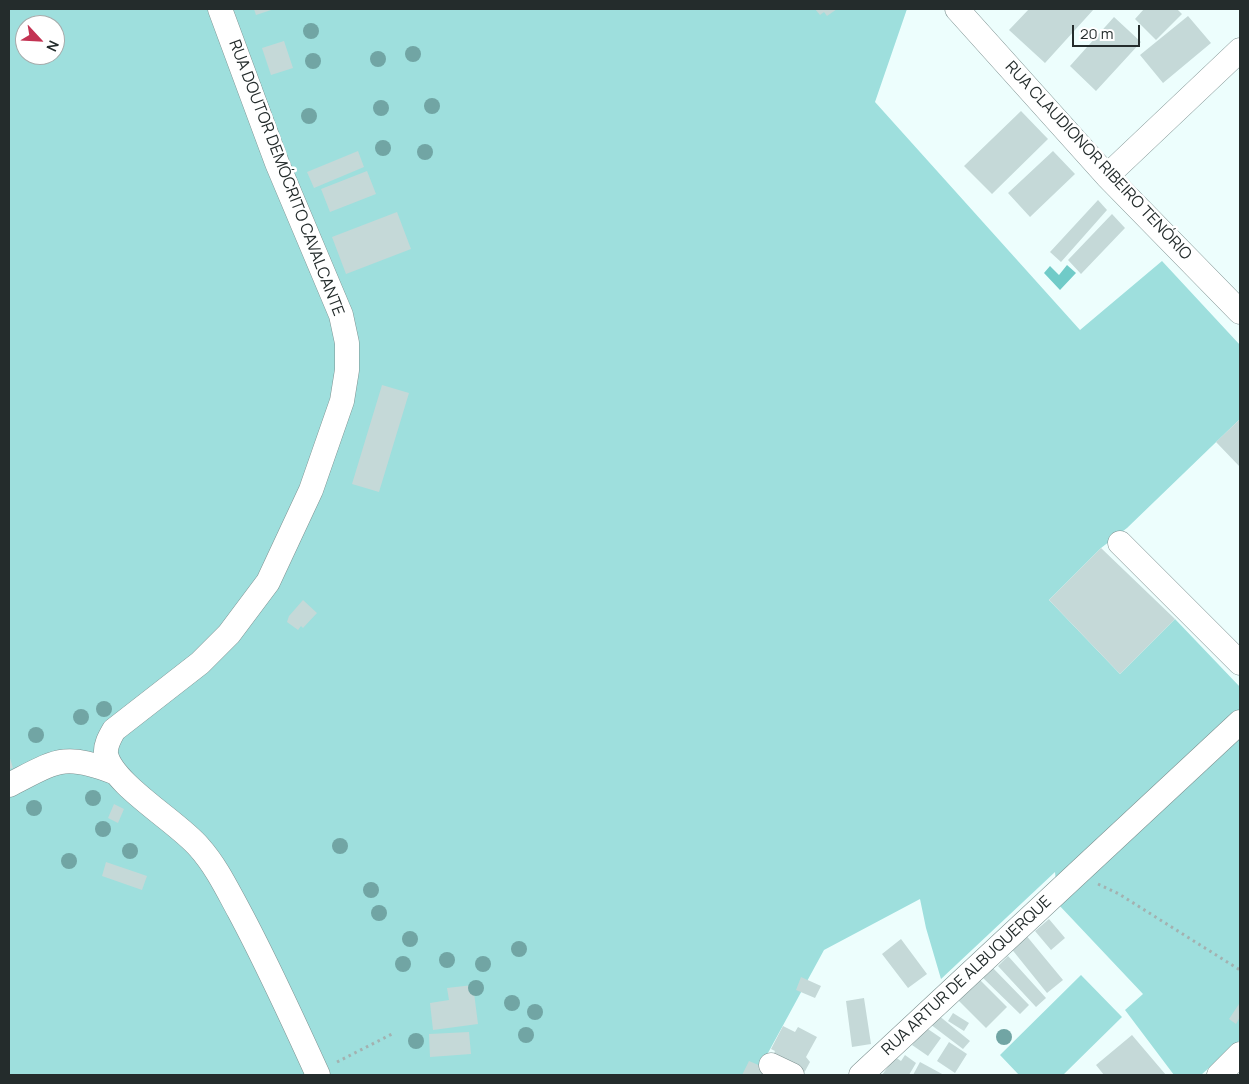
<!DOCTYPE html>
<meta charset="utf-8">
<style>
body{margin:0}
#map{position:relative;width:1249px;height:1084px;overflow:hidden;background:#edfefd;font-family:Manrope,sans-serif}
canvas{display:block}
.frame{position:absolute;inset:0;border:10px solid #242c2c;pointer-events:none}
.north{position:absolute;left:15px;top:15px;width:50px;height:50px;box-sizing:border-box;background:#fff;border:1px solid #a7abab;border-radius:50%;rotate:115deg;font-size:14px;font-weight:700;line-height:20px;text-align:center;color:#242c2c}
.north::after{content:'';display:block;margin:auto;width:18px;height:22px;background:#c33353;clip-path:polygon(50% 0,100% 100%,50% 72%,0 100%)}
.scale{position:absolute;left:1072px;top:25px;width:68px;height:22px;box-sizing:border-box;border:2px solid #242c2c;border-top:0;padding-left:6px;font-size:15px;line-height:18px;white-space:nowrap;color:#242c2c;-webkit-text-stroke:4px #fff;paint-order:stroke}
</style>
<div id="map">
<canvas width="1249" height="1084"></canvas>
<div class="frame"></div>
<div class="north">N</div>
<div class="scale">20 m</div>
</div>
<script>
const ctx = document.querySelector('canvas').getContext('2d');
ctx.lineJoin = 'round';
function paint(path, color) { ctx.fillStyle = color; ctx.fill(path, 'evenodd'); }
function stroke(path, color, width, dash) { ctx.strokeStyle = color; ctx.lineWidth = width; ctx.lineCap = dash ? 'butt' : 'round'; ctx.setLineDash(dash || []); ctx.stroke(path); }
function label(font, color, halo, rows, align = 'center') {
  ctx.font = font + ' Manrope,sans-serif'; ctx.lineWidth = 5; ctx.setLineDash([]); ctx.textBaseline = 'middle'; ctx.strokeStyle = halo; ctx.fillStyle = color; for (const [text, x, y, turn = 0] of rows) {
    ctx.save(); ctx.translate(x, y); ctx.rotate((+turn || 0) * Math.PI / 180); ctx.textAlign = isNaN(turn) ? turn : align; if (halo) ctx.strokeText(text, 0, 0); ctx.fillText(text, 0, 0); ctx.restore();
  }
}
paint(new Path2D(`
 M9,9h898l-32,93 205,228 82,-69 78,84v74l-113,109 -26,20 -52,52 71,74 55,-55 65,68v353l-39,35h-27l-49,-65 18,-16 -85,-90 -3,-32 -114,107 -15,-51 -6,-29 -96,51 -68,125h-747zM25,25h30v30h-30z
 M1081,975l41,42 -59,58h-44l-19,-20z`), '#9edfdd');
paint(new Path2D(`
 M1067,265l9,8 -16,17 -16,-17 6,-7 9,9z`), '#70cbc8');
paint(new Path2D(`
 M254,9h20l-18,6z
 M815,9h22l-10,7 -3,-4 -4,3z
 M1029,9h65l-49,54 -36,-33z
 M1144,9h33l5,5 -26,26 -21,-21z
 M1188,16l23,27 -48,40 -23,-28z
 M1114,17l27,25 -45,49 -26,-25z
 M284,41l9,27 -22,7 -9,-27z
 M1021,111l27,28 -56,55 -28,-28z
 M358,151l6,16 -50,21 -7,-16z
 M1053,151l22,23 -45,43 -22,-24z
 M367,171l9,23 -46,18 -9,-23z
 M1098,200l9,10 -46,52 -11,-10z
 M397,212l14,37 -65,25 -14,-37z
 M1112,214l13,14 -44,46 -13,-14z
 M382,385l27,8 -30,99 -27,-8z
 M1240,419v48l-24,-25z
 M1101,548l74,71 -55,55 -71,-74z
 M303,600l14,13 -14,15 -2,-2 -3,4 -11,-8 2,-6z
 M9,755l4,13 -4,1z
 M114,804l10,5 -6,14 -10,-5z
 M106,862l41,14 -5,14 -40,-14z
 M1049,919l16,19 -14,12 -16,-19z
 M1025,934l38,46 -16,13 -37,-46z
 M901,939l26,35 -19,14 -26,-34z
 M1008,956l38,42 -10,9 -38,-41z
 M991,966l38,39 -9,9 -39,-38z
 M801,977l20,9 -6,12 -19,-8z
 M979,979l28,28 -21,21 -28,-28z
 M473,985l5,39 -45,6 -3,-27 19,-3 -2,-12z
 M864,998l7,46 -19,3 -6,-46z
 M1239,1004l1,13 -4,7 -7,-5z
 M953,1013l16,10 -5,8 -16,-10z
 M938,1015l32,26 -7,8 -33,-25z
 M783,1026l12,6 3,-5 19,10 -11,20 4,5 -7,13 -32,-16 4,-8 -4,-2z
 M925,1027l16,11 -13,18 -16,-11z
 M469,1032l2,22 -41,3 -1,-23z
 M1132,1035l34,40h-62l-8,-10z
 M949,1042l18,12 -12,19 -18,-12z
 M905,1055l11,8 -7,12h-27l13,-18 6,4z
 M749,1061l19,8 -3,6h-23z
 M920,1062l24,13h-31z`), '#c5d9d8');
const minor = new Path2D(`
 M220,9l57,154 64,152 6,28v27l-5,31 -31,89 -43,92 -39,52 -29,29 -86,67c-4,7 -9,15 -8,24 6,30 72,68 93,93 17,19 28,42 40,64 29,54 54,109 79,164
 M957,9l150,167 133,136
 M1107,176l133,-126
 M1120,543l120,120
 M9,785c47,-24 54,-33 107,-12
 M771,1065l21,10
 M861,1075l379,-353
 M1219,1075l21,-21`);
stroke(minor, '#7d9190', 25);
stroke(new Path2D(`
 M1098,884l21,10 121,76
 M337,1062l55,-28`), '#a3b1b0', 3, [2.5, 4]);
stroke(minor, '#fff', 24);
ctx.fillStyle = '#71a5a4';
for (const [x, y] of [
 [311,31],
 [413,54],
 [378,59],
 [313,61],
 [432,106],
 [381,108],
 [309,116],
 [383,148],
 [425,152],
 [104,709],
 [81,717],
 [36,735],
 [93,798],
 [34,808],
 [103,829],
 [340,846],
 [130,851],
 [69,861],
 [371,890],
 [379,913],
 [410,939],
 [519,949],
 [447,960],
 [403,964],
 [483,964],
 [476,988],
 [512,1003],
 [535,1012],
 [526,1035],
 [1004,1037],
 [416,1041]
]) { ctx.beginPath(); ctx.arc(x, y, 8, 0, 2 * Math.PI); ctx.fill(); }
label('16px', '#242c2c', '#fff', [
 ["RUA CLAUDIONOR RIBEIRO TENÓRIO",1098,161,47],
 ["RUA DOUTOR DEMÓCRITO CAVALCANTE",286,178,69],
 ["RUA ARTUR DE ALBUQUERQUE",967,976,-43]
]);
</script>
